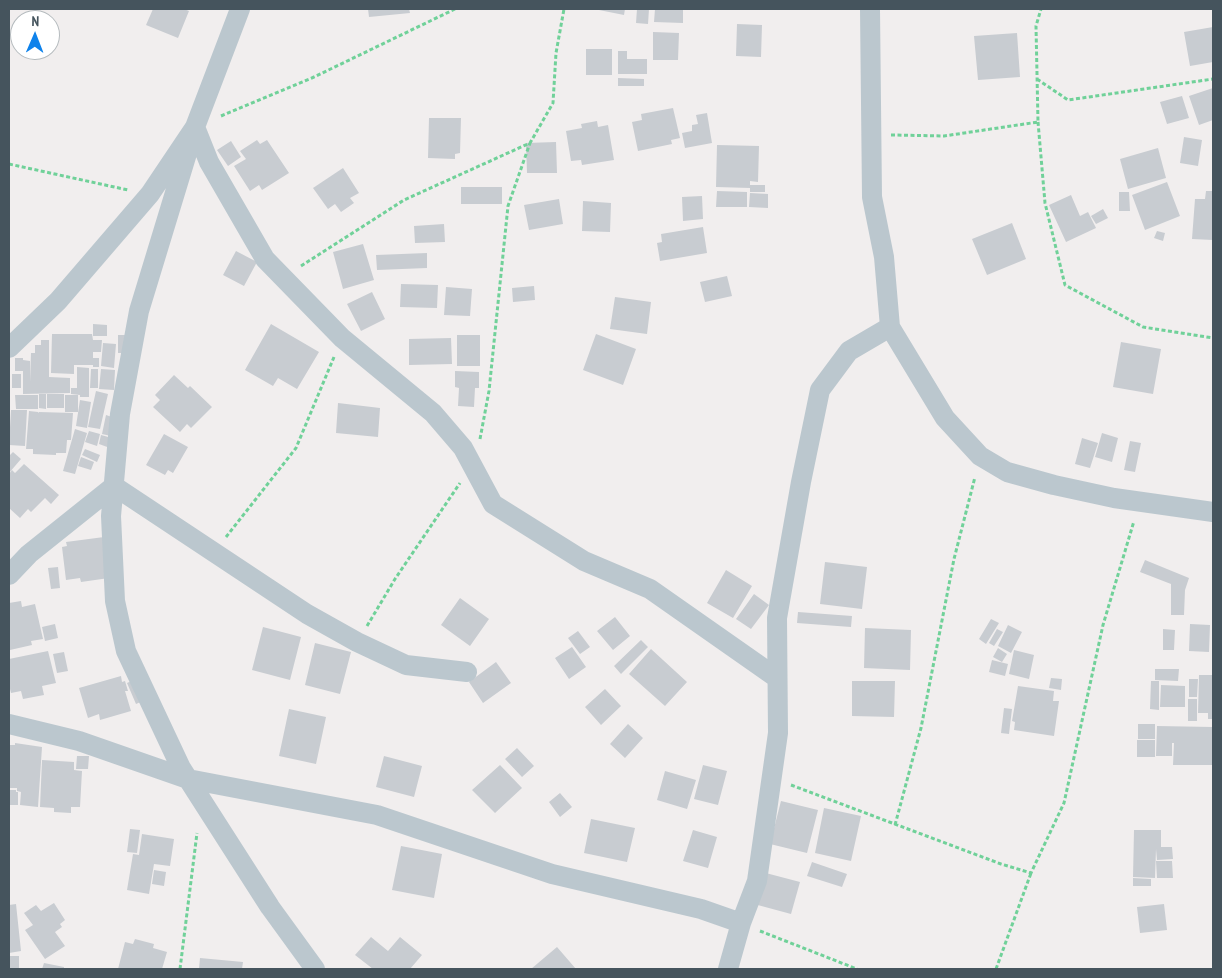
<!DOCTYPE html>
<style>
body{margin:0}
#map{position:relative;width:1222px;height:978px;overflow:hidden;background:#f1eeee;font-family:"PT Sans Narrow",sans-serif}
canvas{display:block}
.frame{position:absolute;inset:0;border:10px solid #45545d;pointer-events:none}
.north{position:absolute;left:10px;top:10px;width:50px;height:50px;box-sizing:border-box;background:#fff;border:1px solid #b5bbbe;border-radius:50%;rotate:1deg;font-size:14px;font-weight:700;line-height:20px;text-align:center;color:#45545d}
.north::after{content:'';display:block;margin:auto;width:18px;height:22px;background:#0e82eb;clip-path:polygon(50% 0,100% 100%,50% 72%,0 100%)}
</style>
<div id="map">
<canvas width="1222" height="978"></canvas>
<div class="frame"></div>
<div class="north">N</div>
</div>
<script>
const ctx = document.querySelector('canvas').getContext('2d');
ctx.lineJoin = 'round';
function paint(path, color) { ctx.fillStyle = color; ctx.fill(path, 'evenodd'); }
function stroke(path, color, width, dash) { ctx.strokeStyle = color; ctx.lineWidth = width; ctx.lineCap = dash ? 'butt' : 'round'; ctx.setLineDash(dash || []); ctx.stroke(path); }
paint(new Path2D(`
 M153,9h31l5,2 -11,27 -32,-13z
 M368,9h41l1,4 -41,4z
 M594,9h31l-1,6z
 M637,9h12l-1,15 -12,-1z
 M655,9h28v14l-29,-1z
 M737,24l25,1 -1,32 -25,-1z
 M1213,27v35l-23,4 -6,-34z
 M653,32l26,1 -1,27h-25z
 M1017,33l3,44 -42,3 -4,-44z
 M586,49h26v26h-26z
 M618,51h9v8h20v15h-29z
 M618,78l26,1v7h-26z
 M1213,88v32l-14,5 -10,-29z
 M1182,96l7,22 -22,6 -7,-22z
 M673,108l7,30 -9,2 1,4 -34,7 -6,-29 10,-2 -1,-6z
 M707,113l5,30 -27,5 -3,-15 10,-2v-6l6,-1 -2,-9z
 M429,118h32l-1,35 -5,1v5l-27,-1z
 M597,121l1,6 10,-2 6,35 -32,5 -1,-5 -10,1 -5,-30 16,-3 -1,-4z
 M1184,137l18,3 -4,26 -18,-3z
 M257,140l3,4 7,-4 22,33 -27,17 -3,-5 -9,6 -16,-25 12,-7 -6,-8z
 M231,141l10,16 -13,9 -11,-16z
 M556,142l1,31h-30l-1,-30z
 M717,145l42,1 -1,36 -8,-1v4h15v7h-15v-4l-34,-1z
 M1158,148l8,30 -38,11 -8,-30z
 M343,168l16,25 -9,5 4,5 -13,9 -6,-8 -7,5 -15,-21z
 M1167,182l13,34 -35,14 -13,-35z
 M461,187h41v17h-41z
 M717,191l30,1v15h-31z
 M1206,191h7v49l-21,-1 3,-40h10z
 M1119,192h10l1,19h-11z
 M750,193l18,1v14l-19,-1z
 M1071,195l9,21 8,-4 8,16 -30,14 -17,-37z
 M702,196l1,23 -20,2 -1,-24z
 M559,199l4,25 -34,6 -5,-25z
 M583,201l28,2 -1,29 -28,-1z
 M1103,209l5,9 -12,6 -5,-8z
 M1012,223l14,36 -39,16 -15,-36z
 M444,224l1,18 -30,1 -1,-17z
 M703,227l4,26 -47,8 -3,-18 5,-1 -1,-8z
 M1157,231l8,2 -2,8 -9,-3z
 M363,244l11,36 -31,9 -10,-37z
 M236,251l21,11 -13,24 -21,-11z
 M427,253v15l-50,2 -1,-15z
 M727,276l5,20 -27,6 -5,-20z
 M401,284l37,1 -1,23 -37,-1z
 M534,286l1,14 -22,2 -1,-14z
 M446,287l26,2 -2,27 -26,-1z
 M372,292l13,27 -24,12 -14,-27z
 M615,297l36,5 -4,32 -37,-5z
 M93,324l14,1v11h-14z
 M271,324l48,28 -22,37 -19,-11 -5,8 -28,-16z
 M52,334h40l1,6h9l-1,12h-8v6h6v9h-6v-2h-19v9l-23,-1z
 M596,334l40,15 -13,36 -40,-15z
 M118,335h8v18h-8z
 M457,335h23v31h-23z
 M451,338l1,26 -43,1v-26z
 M41,340h8v37l21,1v15l-47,1v-23h-8v-13h8v2l7,1v21l1,-29h4v-8h6z
 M1121,342l40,7 -8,45 -40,-7z
 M103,343l13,1 -2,24 -13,-2z
 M77,367l12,1v29h-9v-2l-9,-1v-6h6z
 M91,369h7v19h-8z
 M101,369l14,1 -1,20 -15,-1z
 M455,371l24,1v16h-4l-1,19 -16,-1 1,-18 -4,-1z
 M12,374h9v14h-9z
 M174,375l14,13 2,-2 22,21 -21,21 -4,-4 -7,8 -27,-25 7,-7 -5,-5z
 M96,391l12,3 -8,35 -12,-2z
 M39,394h7v15l-7,-1z
 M47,394h17v14h-17z
 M15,395h23v14h-22z
 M65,395h13v17h-13z
 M80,400l11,2 -4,26 -11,-2z
 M338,403l42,5 -2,29 -42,-4z
 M11,410h16l-2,36 -16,-1z
 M29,411l9,1v1l1,-1 34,1 -2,27h-4l-1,13h-10v2l-23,-1v-5h-7z
 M106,415l9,3 -4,18 -9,-2z
 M75,429l12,4 -12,41 -12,-3z
 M89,431l11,3 -3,12 -12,-4z
 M1102,433l16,5 -6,24 -17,-5z
 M164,434l24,13 -15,26 -5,-3 -3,5 -19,-10z
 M101,435l11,3 -2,10 -11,-4z
 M1082,438l16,5 -8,25 -15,-4z
 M1130,441l11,2 -6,29 -11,-2z
 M85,449l15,6 -3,7 -15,-7z
 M13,452l8,7 -12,14v-17z
 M81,457l13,5 -3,8 -13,-4z
 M24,464l35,31 -8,9 -6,-6 -14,14 -3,-3 -8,9 -11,-10v-34l3,-4 3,3z
 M104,537l5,41 -28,4 -1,-4 -14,2 -4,-33 5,-1 -1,-4z
 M1145,560l44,18 -4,12 -1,25h-13v-31l-31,-12z
 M825,562l42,5 -5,42 -42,-5z
 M58,567l2,21 -9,1 -3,-21z
 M726,570l26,16 -19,32 -26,-15z
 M754,594l15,11 -18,24 -15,-10z
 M460,598l29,21 -19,27 -29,-21z
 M21,601l1,6 13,-3 8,35 -12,2 1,4 -22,5 -1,-47z
 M798,612l54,4 -1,11 -54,-4z
 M615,617l15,19 -17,14 -16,-19z
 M991,619l8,4 -13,21 -7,-5z
 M55,624l3,14 -13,3 -3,-14z
 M1190,624l20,1 -1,27 -20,-1z
 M1008,625l14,7 -11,21 -13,-7z
 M263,627l38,10 -11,43 -38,-10z
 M865,628l46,2 -1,40 -46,-2z
 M997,629l6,3 -9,14 -5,-3z
 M1163,629l12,1 -1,20h-11z
 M578,631l12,16 -10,7 -12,-16z
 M641,640l7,7 -27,27 -7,-8z
 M315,643l36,9 -11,42 -35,-9z
 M572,647l14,20 -17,12 -14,-21z
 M998,648l9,6 -5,8 -9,-5z
 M651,649l36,33 -22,24 -36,-32z
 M1014,650l20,5 -5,24 -20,-5z
 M48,651l8,32 -14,3 2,9 -21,4 -2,-8 -10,2 -2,-8v-26z
 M64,652l4,19 -11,2 -4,-19z
 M992,660l16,4 -3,12 -16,-4z
 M496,662l15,21 -28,20 -14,-21z
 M1155,669h24l-1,12 -23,-1z
 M1199,675h14v44h-5v-6h-10z
 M121,676l1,6 3,-1 3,10h-3l6,20 -31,9 -1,-6 -11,4 -9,-30z
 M1051,678l11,1 -1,11 -12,-2z
 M136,679l9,21 -9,4 -9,-21z
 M1189,679h9l-1,18h-8z
 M852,681h43l-1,36 -42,-1z
 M1151,681h8v29l-9,-1z
 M1161,685l24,1v21h-25z
 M1018,686l36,5 -1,10h6l-5,35 -40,-6 1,-8 -3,-1z
 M605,689l16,17 -20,19 -16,-18z
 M1188,699h9v22h-9z
 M1004,708l8,1 -3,25 -8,-1z
 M289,709l37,8 -10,47 -37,-8z
 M628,724l15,14 -18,20 -15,-14z
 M1138,724h17v15h-17z
 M1157,726l56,1 -1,38h-39l1,-22h-2v13h-16z
 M1137,740h18v17h-18z
 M15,743l27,4 -4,60 -18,-2 1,-13 -4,-1v-3h-8v-43h6z
 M517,748l17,18 -12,11 -17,-18z
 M77,756h12l-1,13h-12z
 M384,756l38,10 -8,31 -38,-10z
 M42,760l32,2v8l8,1 -2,36h-9v6l-17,-1v-4l-14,-1z
 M500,765l22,23 -27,25 -23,-23z
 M703,765l24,6 -9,34 -24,-6z
 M665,771l31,9 -9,29 -30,-9z
 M9,790h7v2h2v13h-9z
 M560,793l12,14 -12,10 -11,-15z
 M781,801l37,9 -11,43 -37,-9z
 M824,808l37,8 -10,45 -36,-8z
 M591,819l44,9 -8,34 -43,-9z
 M130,829l10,1 -3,23 -10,-1z
 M693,830l24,7 -9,31 -25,-7z
 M1134,830h27v17h11l1,12 -16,1 -1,-11 -1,29 -22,-1z
 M142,834l32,5 -4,27 -16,-2 -5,30 -22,-4 6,-36 6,1z
 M401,846l41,8 -8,44 -42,-8z
 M1156,861h16l1,17h-16z
 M812,862l35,12 -5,13 -35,-11z
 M154,870l12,2 -2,14 -12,-2z
 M762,872l38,10 -9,32 -37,-10z
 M1133,878l18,1v7h-18z
 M54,903l11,17 -5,4 2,3 -7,5 10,14 -20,13 -20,-29 8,-5 -9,-12 12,-8 5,6z
 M16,904l5,47 -12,2v-48z
 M1164,904l3,26 -27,3 -3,-26z
 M371,937l17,14 12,-14 22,18 -12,14h-37l-18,-14z
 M135,939l19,5 -1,4 14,4 -5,17h-44l7,-27 8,2z
 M557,947l19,22h-45z
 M9,956h10v13h-10z
 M200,958l43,4 -1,7h-43z
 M44,963l20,4v2h-22z`), '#c8ccd1');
stroke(new Path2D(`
 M1037,79l31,21 145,-21
 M221,116l93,-39 141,-68
 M1038,122l7,81 20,82 78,42 70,11
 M891,135l53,1 94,-14 -2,-96 5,-17
 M9,164l119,26
 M301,266l103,-66 126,-57 23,-40 3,-50 8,-44
 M480,439l9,-48 19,-185 22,-63
 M226,537l70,-89 38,-91
 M367,626l28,-47 65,-96
 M791,785l210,79 30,9 33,-70 39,-178 31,-104
 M895,825l26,-97 33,-169 21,-82
 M760,931l97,38
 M180,969l17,-136
 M996,969l35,-96`), '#70d199', 3, [4, 2.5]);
stroke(new Path2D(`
 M870,9l2,188 12,60 6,70 55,91 35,38 27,16 47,13 60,13 99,14
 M195,127l-56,184 -19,103 -9,102 4,85 11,50 55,117 89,139 45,62
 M195,127l14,35 56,97 77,79 91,75 30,35 30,56 91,57 66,28 127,89
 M9,348l49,-47 92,-107 45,-67 45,-118
 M9,575l20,-21 85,-68 193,128 50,28 49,23 61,7
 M9,724l70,17 109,38 189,36 175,59 149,35 40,14
 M728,969l13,-46 16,-42 21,-148 -1,-115 24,-136 19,-92 29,-39 41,-24`), '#bbc7ce', 20);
</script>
